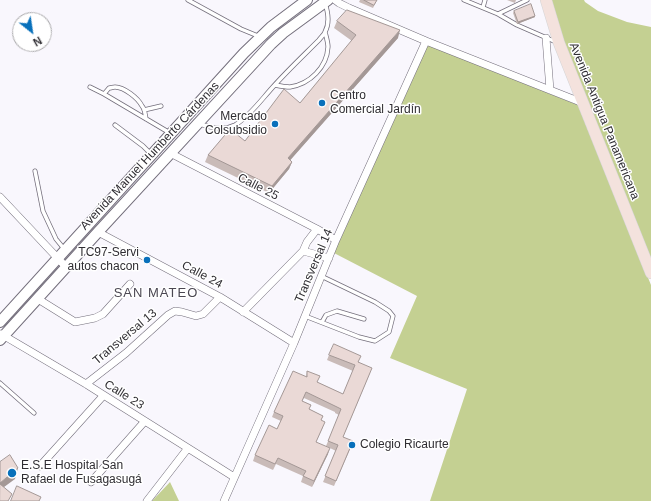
<!DOCTYPE html>
<meta charset="utf-8">
<style>
body{margin:0}
#map{position:relative;width:651px;height:501px;overflow:hidden;background:#f9f7fd;font-family:Arial,sans-serif}
canvas{display:block}
.north{position:absolute;left:12px;top:12px;width:40px;height:40px;box-sizing:border-box;background:#fff;border:1px solid #acabad;border-radius:50%;rotate:150deg;font-size:11px;font-weight:700;line-height:16px;text-align:center;color:#2f2d32}
.north::after{content:'';display:block;margin:auto;width:14px;height:18px;background:#0870bb;clip-path:polygon(50% 0,100% 100%,50% 72%,0 100%)}
</style>
<div id="map">
<canvas width="651" height="501"></canvas>
<div class="north">N</div>
</div>
<script>
const ctx = document.querySelector('canvas').getContext('2d');
ctx.lineJoin = 'round';
function paint(path, color) { ctx.fillStyle = color; ctx.fill(path, 'evenodd'); }
function stroke(path, color, width, dash) { ctx.strokeStyle = color; ctx.lineWidth = width; ctx.lineCap = dash ? 'butt' : 'round'; ctx.setLineDash(dash || []); ctx.stroke(path); }
function label(font, color, halo, rows, align = 'center') {
  ctx.font = font + ' Arial,sans-serif'; ctx.lineWidth = 3; ctx.setLineDash([]); ctx.textBaseline = 'middle'; ctx.strokeStyle = halo; ctx.fillStyle = color; for (const [text, x, y, turn = 0] of rows) {
    ctx.save(); ctx.translate(x, y); ctx.rotate((+turn || 0) * Math.PI / 180); ctx.textAlign = isNaN(turn) ? turn : align; if (halo) ctx.strokeText(text, 0, 0); ctx.fillText(text, 0, 0); ctx.restore();
  }
}
paint(new Path2D(`
 M551,0h33l1,2 13,9 29,11 24,5v233l-88,-219z
 M428,45l150,60 73,180v216h-221l37,-112 -77,-31 27,-62 -83,-43z
 M170,482l9,19h-27z`), '#c4d092');
const lane = new Path2D(`
 M188,0l53,29 17,7
 M464,0l34,14 19,11 39,17
 M483,7l2,-7
 M498,14l29,-14
 M275,85c5,1 10,2 15,2 20,-3 37,-20 38,-40 0,-5 -2,-11 -3,-15
 M90,87l14,7 66,39
 M104,94l5,-6c2,0 4,-1 6,-1 9,0 23,11 27,19 3,3 3,8 4,13
 M144,110l17,-4
 M200,124c12,4 23,7 35,1 13,-7 27,-26 37,-37 15,-17 31,-32 47,-48 2,-3 5,-5 6,-8 5,-9 3,-20 0,-29
 M115,125l28,21 8,8
 M35,171l8,40 13,28 9,11
 M305,316l54,21 16,4 14,-9 4,-16 -4,-5 -14,-9 -54,-26
 M322,322l4,-7 11,-4 27,8
 M0,383l34,30`);
const street = new Path2D(`
 M335,0l4,3 10,5 77,33 124,49 33,13
 M546,38l4,52
 M170,153l147,76 19,11
 M0,197l66,70
 M98,232l122,65 74,46
 M303,251l26,7
 M38,299l37,23 20,-4 8,-4 27,-30
 M243,312l60,-61 4,-9 10,-13
 M1,334l85,50 148,93
 M86,384l40,-31 42,-38 7,-4 7,1 14,4 7,-2 17,-17
 M40,466l63,-70
 M91,482l54,-61
 M147,501l41,-53
 M224,501l70,-158 42,-103 90,-199`);
const secondary = new Path2D(`
 M0,322l244,-269 27,-26 36,-27
 M0,340l98,-108 173,-188 12,-11 45,-33`);
const primary = new Path2D(`
 M546,0l13,43 92,230`);
stroke(lane, '#746f7c', 5);
stroke(street, '#746f7c', 8);
stroke(secondary, '#746f7c', 12);
stroke(primary, '#d5d5d6', 12);
stroke(lane, '#fff', 3.5);
stroke(street, '#fff', 7);
stroke(secondary, '#fff', 10);
stroke(primary, '#f4e2dd', 11);
paint(new Path2D(`
 M360,0h17l-4,8 -14,-6z
 M507,0h9l-1,3z
 M514,11l21,5v1l-18,7 -4,-11z
 M337,21l61,17 -108,122 2,2 -3,7 -20,24 -64,-31 3,-7 37,-14 55,-38 52,-62 -18,-13z
 M329,355l30,7 11,11 -27,64 8,10 -17,39 -11,-4 13,-31 -10,-5 13,-31 -4,-2v-1l-31,-14 -2,3 9,4 -2,4 14,7 -2,4 2,7 -7,15 12,12 -16,33 -11,-5 2,-6 -27,-12 -3,6 -20,-9 2,-6 22,-26 4,-8 -9,-4 2,-5 32,-35 1,-6 10,11 26,12 10,-23 -26,-11z`), '#c9bbb8');
paint(new Path2D(`
 M535,16v1l-18,7 1,-2z
 M400,30l-2,8 -112,127 2,-7z
 M292,162l-3,7 -20,24 3,-7z
 M330,448l-2,6 -16,33 2,-6z
 M18,468l-3,11 -15,11v-7z`), '#a49896');
const building = new Path2D(`
 M364,0h13l-3,5z
 M531,4l4,12 -17,6 -4,-11z
 M347,10l53,20 -112,128 4,4 -20,24 -64,-31 22,-26 15,12 39,-52 16,14 56,-68 -19,-14z
 M334,344l27,12 -3,6 14,6 -29,69 10,4 -17,40 -11,-5 13,-31 -10,-4 13,-32 -4,-2 -31,-15 -4,9 9,4 -2,4 14,7 -2,4 4,2 -9,20 14,6 -16,33 -11,-5 3,-5 -28,-13 -3,6 -20,-9 14,-30 8,4 6,-13 -9,-4 19,-41 14,6v-6l13,5 -3,6 26,12 12,-29 -26,-10z
 M10,455l8,13 -18,15v-21z
 M0,484l12,10 -4,7h-8z
 M17,486l24,11 -2,4h-28z`);
paint(building, '#ead9d6');
stroke(building, '#a49896', 1);
for (const [x, y, r, color] of [
 [322,103,4,"#0870bb"],
 [275,124,4,"#0870bb"],
 [147,260,4,"#0870bb"],
 [352,445,4,"#0870bb"],
 [12,473,5,"#0870bb"]
]) { const dot = new Path2D(); dot.arc(x, y, r, 0, 2 * Math.PI); ctx.fillStyle = color; ctx.fill(dot); stroke(dot, '#fff', 1.5); }
label('12px', '#2f2d32', '#fff', [
 ["Centro",330,96],
 ["Comercial Jardín",330,110],
 ["Mercado",267,117,"right"],
 ["Colsubsidio",267,131,"right"],
 ["TC97-Servi",139,253,"right"],
 ["autos chacon",139,267,"right"],
 ["Colegio Ricaurte",360,445],
 ["E.S.E Hospital San",21,466],
 ["Rafael de Fusagasugá",21,480]
], 'left');
label('12px', '#2f2d32', '#fff', [
 ["Avenida Antigua Panamericana",604,121,68],
 ["Avenida Manuel Humberto Cárdenas",150,156,-47],
 ["Calle 25",258,187,27],
 ["Transversal 14",314,266,-67],
 ["Calle 24",202,275,28],
 ["Transversal 13",125,337,-40],
 ["Calle 23",124,395,32]
]);
ctx.letterSpacing = '1px';
label('13px', '#4b4752', '#fff', [
 ["SAN MATEO",156,293]
]);
ctx.letterSpacing = '0px';
</script>
